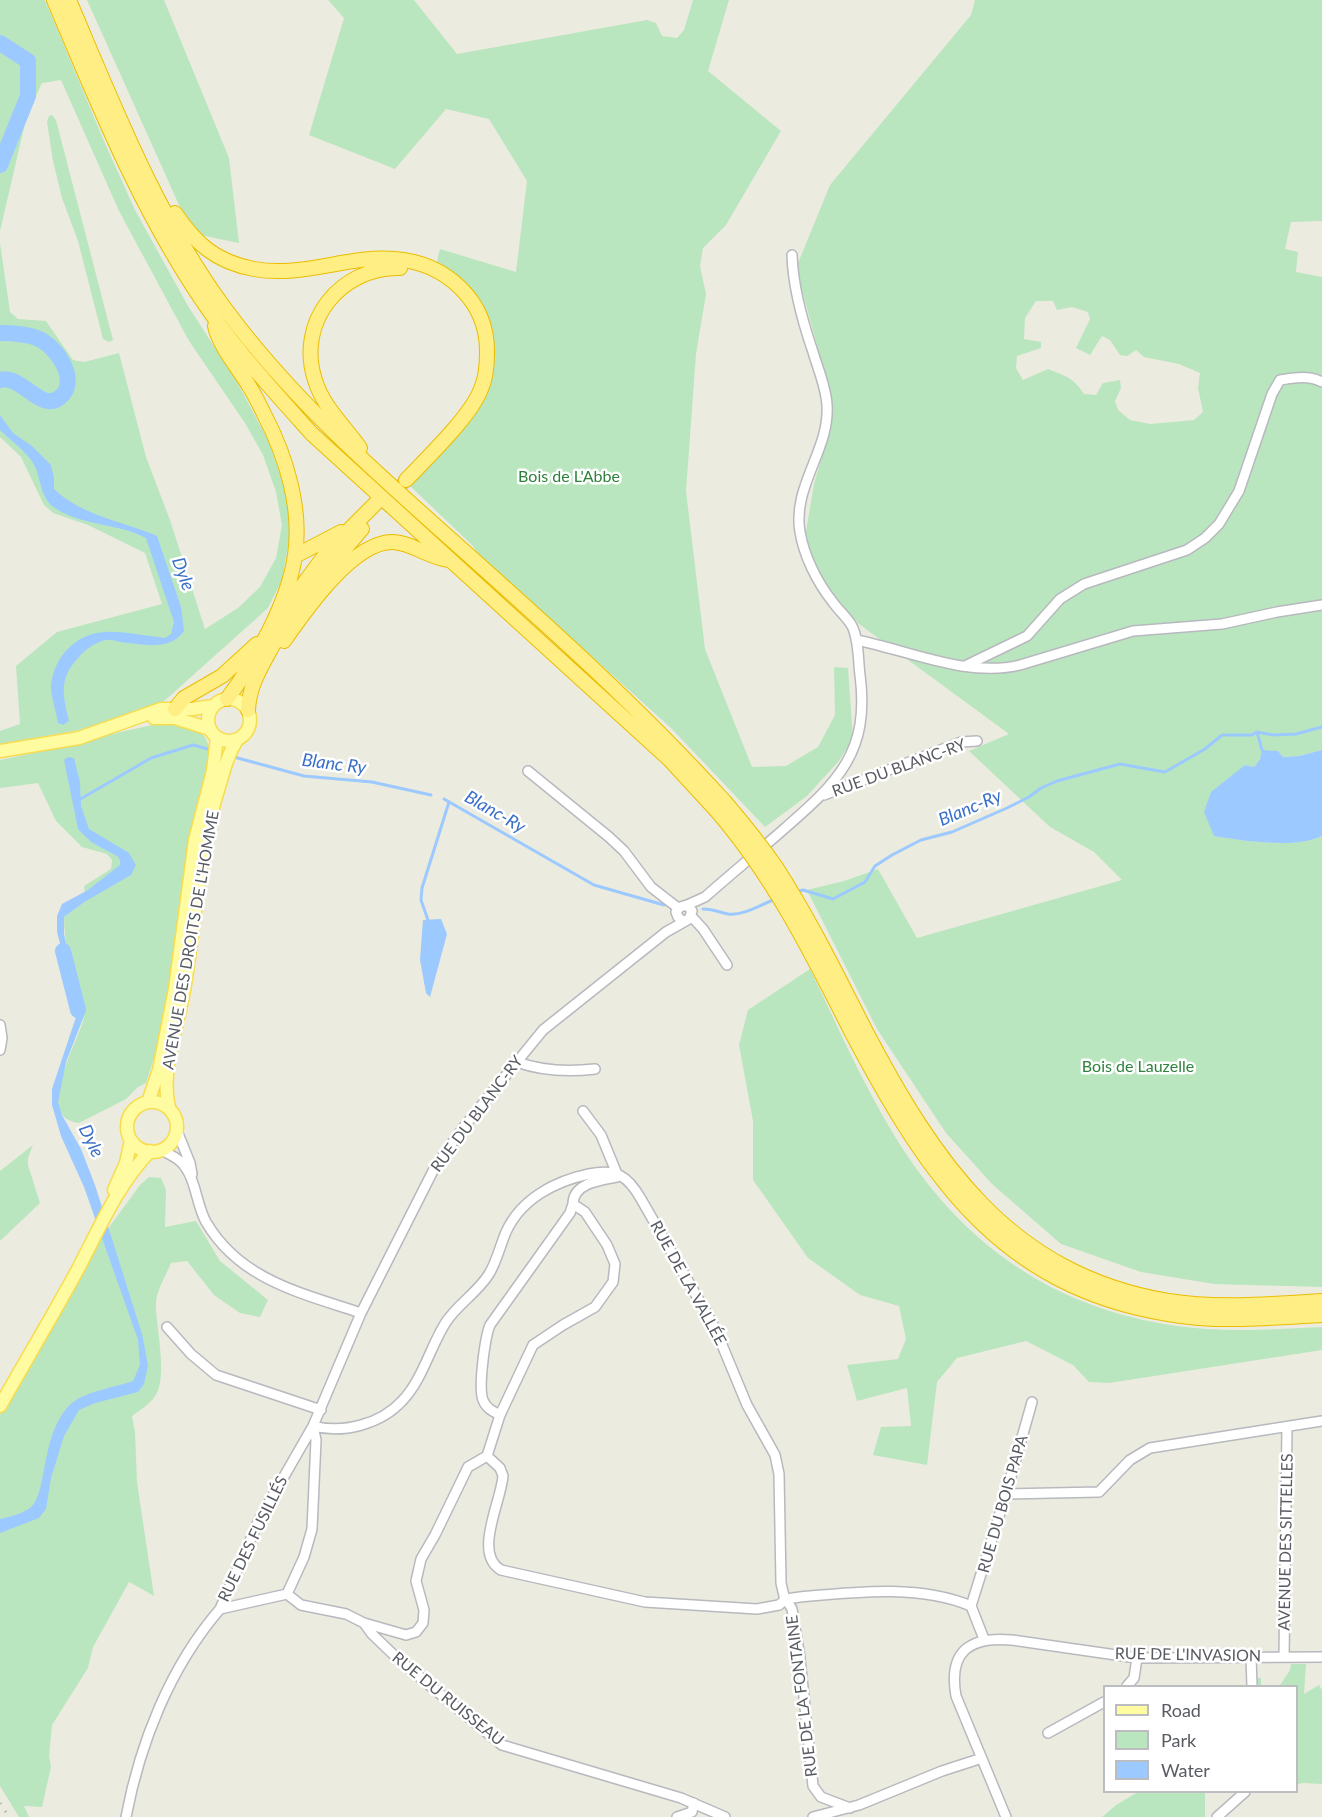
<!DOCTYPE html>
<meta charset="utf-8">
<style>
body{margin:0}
#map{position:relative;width:1322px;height:1817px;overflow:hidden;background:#ecebdf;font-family:Lato,sans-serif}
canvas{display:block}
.legend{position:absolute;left:1103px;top:1685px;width:195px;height:108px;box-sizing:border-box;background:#fff;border:2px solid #bcbdc0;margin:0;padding:8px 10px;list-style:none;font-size:18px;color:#585b61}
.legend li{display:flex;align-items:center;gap:12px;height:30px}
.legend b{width:30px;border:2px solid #bcbdc0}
</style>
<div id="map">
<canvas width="1322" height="1817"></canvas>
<ul class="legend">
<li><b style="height:8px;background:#fffba1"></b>Road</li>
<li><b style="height:16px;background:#bae6bf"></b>Park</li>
<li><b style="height:16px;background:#9cc9ff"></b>Water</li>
</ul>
</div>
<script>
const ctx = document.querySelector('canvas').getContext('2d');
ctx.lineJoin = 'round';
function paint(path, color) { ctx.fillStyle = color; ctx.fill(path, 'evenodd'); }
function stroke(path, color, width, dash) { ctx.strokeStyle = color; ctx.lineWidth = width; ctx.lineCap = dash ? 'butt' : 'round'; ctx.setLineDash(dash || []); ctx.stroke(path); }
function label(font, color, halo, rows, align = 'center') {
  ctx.font = font + ' Lato,sans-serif'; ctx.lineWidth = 5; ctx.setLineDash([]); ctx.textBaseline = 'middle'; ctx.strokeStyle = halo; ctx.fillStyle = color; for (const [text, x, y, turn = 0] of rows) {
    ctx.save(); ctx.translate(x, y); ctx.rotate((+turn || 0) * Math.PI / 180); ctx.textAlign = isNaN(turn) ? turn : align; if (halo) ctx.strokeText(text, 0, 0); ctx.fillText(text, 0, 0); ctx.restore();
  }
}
paint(new Path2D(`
 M0,0h45l59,141 31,69 53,96 49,76 31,58 18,50 5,39 -9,51 -14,28 -106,95 -83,27 -79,14v-13l20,-7 -4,-58 41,-34 105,-28 -17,-51 -57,-28 -35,-12 -9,-8 -23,-48 -21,-20v-194l10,69 8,7 28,2 27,39 11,2 35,-9 27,104 24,63 35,109 33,-21 22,-21 16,-29 6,-33 -6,-33 -13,-37 -18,-32 -56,-82 -70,-130 -58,-131 -19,3 -15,32 -27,116z
 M87,0h77l65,158 10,85 -39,-8 -21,-30z
 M328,0h86l43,54 190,-34 9,3 6,13 15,2 7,-8 9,-30h36l-21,71 73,60 -55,94 -23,23 -3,18 6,28 -10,60 -10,137 19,158 47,118 34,-1 32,-19 17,-32 -1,-48 14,1 5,71 -15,23 -31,34 -42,31 -94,-99 -193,-174 -6,-9 -64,-61 65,-74 15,-84 -52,-61 4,-16 76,23 11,-91 -38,-62 -43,-10 -51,60 -86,-34 35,-117z
 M975,0h347v221l-31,1 -6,27 13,3 -2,20 26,5v473l-23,6 -16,1 -5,-6 -18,8 -6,8 -9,-2 -7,6 -23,65c28,5 80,13 107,0v451l-108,-3 -73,-12 -80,-28 -69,-60 -46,-51 -69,-104 -70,-139 37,-9 34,-12 39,69 205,-58 -28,-28 -44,-25 -81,-76 40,-17 -150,-110 -34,-37 -21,-44 10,-59 18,-61 -1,-26 -35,-129 34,-83 141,-170zM1036,301h17l4,9 15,-3 16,5 2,7 -14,29 14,7 12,-19 8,4 10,15 7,1 9,-6 8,7 35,7 21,9 -2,15 5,24 -9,8 -44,4 -20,-4 -12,-10 -3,-9 6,-13 -1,-8 -17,3 -7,12 -12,-1c-11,-17 -19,-18 -36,-25l-25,11 -7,-12 1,-12 24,-8v-6l-17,-3 1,-21z
 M52,115l4,5 57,220 -4,2 -6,-3 -25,-98 -16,-43 -9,-37 -6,-39 2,-6z
 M172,723c13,3 29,5 35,18 6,14 -8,52 -11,67 -16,92 -19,187 -50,275l-8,4 -12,12 -47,24c-48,-6 1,-83 5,-106 1,-8 -5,-22 -8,-31 -6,-23 -12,-45 -12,-69l22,-16 -2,-15 27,-17 1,-9 -5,-6 -25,-7 -26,-26 -18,-38 -38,5v-28c30,-6 60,-13 90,-20 28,-7 53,-15 82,-17z
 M810,969c27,56 52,113 84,166 66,108 157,173 283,191 48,7 97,3 145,1v23l-213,33 -20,-1 -16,-17 -47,-24 -69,17 -20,24 -10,83 -54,-10 8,-28 30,-1 -4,-38 -50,13 -10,-36 51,-6 8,-20 -7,-33 -39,-11 -52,-37 -55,-78v-59l-14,-76 9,-35z
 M33,1145l-5,13v7l12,38 -40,38v-70z
 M149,1177l12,1 5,12 -1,37 31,-6 24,40 48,39 -8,17 -20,-4 -26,-18 -27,-34 -16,2c-5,12 -14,27 -15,39 -1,24 14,79 -3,97 -5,6 -14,12 -21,17l3,16 2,50 17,114 -25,-14 -36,65 -5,21 -36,57 -3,31 2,11 -9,40 -18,-1 5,11h-10l-19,-31v-372l99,-173 41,-56z
 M1291,1664h15l-2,30 15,-9 3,5v94l-20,-1 -5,2 -1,-99h-41v-10h1l1,2h4v7h19l10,-15z
 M1138,1792h67v25h-103l14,-12z`), '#bae6bf');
paint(new Path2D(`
 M0,415l13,18 19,13 19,19 3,13v11c28,27 69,32 103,47l24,71 3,24c-15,21 -41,13 -64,11 -4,-1 -10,-3 -14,-2 -10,2 -21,9 -27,17 -21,22 -16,38 -10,64l-6,4 -5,-2c-2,-12 -7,-25 -7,-37 2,-28 25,-53 54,-54 19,-1 41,4 60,6l6,-4 3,-12 -28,-84c-28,-15 -64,-12 -91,-30 -16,-10 -13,-31 -22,-45 -7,-12 -23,-23 -33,-33z
 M1262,750l16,1 5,6 16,-1 23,-6v86c-26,13 -79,5 -108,0l-10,-24 7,-20 34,-27 9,2 6,-8z
 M68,757l6,1 6,24 1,24 8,23 40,24 7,12 -5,10 -45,26 -22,16v17l6,27 13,42 1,13 -18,46 -8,40 4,13 19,34 14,36 47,149 6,31 -4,19 -6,8 -43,11 -16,7 -15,26 -13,42 -5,31 -7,9 -39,15v-14c9,-2 22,-5 30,-11 19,-14 9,-82 46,-108 12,-8 42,-14 57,-19l7,-16 -2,-25 -54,-153 -23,-51 -9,-31v-16l24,-72 -1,-16 -18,-69v-16l5,-12 26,-14 32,-25v-5l-3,-4 -26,-14 -13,-13 -14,-69z
 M441,919l6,15 -17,63 -4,-4 -6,-33 3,-40z`), '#9cc9ff');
stroke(new Path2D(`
 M1257,732l5,18
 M234,757l70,19 68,6 59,13
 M444,799l150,86 70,20
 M77,801l74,-43 42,-13 15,4
 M796,892l7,-2 30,9 32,-17 10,-16 17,-11 29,-15 31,-8 55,-24 22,-11 12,-9 16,-7 63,-17 45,8 40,-23 17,-14h30l5,-3 16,3 23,-1 26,-7
 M703,909c10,0 16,3 25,5 16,2 33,-10 48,-15
 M429,923l-8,-23 1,-12 27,-86`), '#9cc9ff', 3);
stroke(new Path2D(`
 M0,43l28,18v35l-28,69
 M0,333c12,0 26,1 37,5 20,8 44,44 22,60 -19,14 -38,-24 -59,-18
 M63,951l15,59`), '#9cc9ff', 16);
stroke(new Path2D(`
 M381,508l25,-28`), '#c7c7c0', 14, [14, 7]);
const minor = new Path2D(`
 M856,640c52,10 111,38 164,25l113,-34 89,-7 55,-12 45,-7
 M967,665l60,-29 33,-37 24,-15 103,-34 18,-12 14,-14 20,-33 33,-97 8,-14c14,-2 28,-5 42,2
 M528,771l81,66 15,14 27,36 27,21
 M824,795l137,-53 16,-1
 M687,905l18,-8c26,-23 53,-45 79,-68 54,-47 86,-77 76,-154 -2,-15 -1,-35 -8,-49 -5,-9 -14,-16 -20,-25 -15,-19 -28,-45 -32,-69 -8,-46 30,-82 27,-127 -1,-18 -9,-36 -14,-53 -11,-32 -20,-64 -21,-97
 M692,917l11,12 24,36
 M0,1025l2,13 -2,12
 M517,1062c25,9 52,10 78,7
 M583,1111l18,24 16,39
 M177,1131l13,32 2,11
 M162,1150c6,4 14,7 19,12 15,15 15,42 25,60 34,58 95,71 155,91
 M573,1204c0,-21 28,-24 44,-27
 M167,1327l24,27 25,21 105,35
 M313,1426c30,8 68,-2 89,-25 21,-22 28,-54 44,-79 12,-18 32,-30 43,-48 8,-13 11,-28 17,-42 15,-33 49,-51 83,-58 27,-6 39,2 52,25l74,129 32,77 28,50 4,19 2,109 3,13 8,13 8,49 13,128 8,11 29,11
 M487,1456l13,-41c-8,-4 -14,-7 -17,-15 -5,-12 2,-63 7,-75l80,-112 3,-9 12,8 22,33 8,19 -2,18 -18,25 -32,18 -30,20 -33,70
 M1006,1494l93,-2 31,-32 20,-12 172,-27
 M287,1594l14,11 45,9 18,9 8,11 27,26 103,85 179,53 44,19
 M287,1594l17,-37 8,-28 4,-89 -3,-14
 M971,1606l35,-112 26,-92
 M220,1609l67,-15
 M364,1623l42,12 10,-3 7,-9 1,-13 -8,-29 5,-22 14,-24 33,-68 19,-11 13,12 3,8c-2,26 -30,78 -2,94l144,32 112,7 22,-4 7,-6 14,-2c54,-5 120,-13 171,9l13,33
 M1251,1657l1,29
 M1284,1657l3,-230
 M1127,1686l7,-8 3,-20
 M1048,1733l56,-31
 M126,1817c14,-74 44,-150 94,-208l39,-89 54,-94 48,-113 74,-146 28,-39 80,-98 123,-98 23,-13 3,-8 -5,-6 -7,2 -4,5 2,5 5,4
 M677,1817l15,-5 2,-9
 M813,1817l46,-12 83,-34 34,-11
 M1006,1817l-50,-121c-8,-45 14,-60 56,-56l125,18 185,-1
 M1217,1817l28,-25`);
const major = new Path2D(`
 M208 720a21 21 0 1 1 42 0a21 21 0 1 1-42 0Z
 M154,718h21l35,11
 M0,751l79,-13 82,-29h31l21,-3
 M148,1102l11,-32 16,-81 20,-149 18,-69 4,-34
 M127 1127a25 25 0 1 1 50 0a25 25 0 1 1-50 0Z
 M169,1107c-9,-35 9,-81 15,-117 12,-68 14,-137 35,-203 5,-17 9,-33 18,-47
 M114,1190l12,-27 5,-23
 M0,1406c26,-46 53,-91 78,-137 21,-40 40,-85 72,-118`);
const highway = new Path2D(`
 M54,0c45,107 91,221 159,316 30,42 65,80 99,118l357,325 47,51
 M69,0c45,106 88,217 157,310 66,89 146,159 229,233 93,83 186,166 270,259
 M175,213c21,31 41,49 79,56 48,9 94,-14 141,-10 51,4 93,42 92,94 0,12 -1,25 -6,36 -10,27 -54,69 -75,91
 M215,326c5,22 23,41 34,60 6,9 10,18 15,28 22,42 38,94 31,141 -6,46 -40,107 -68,144
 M360,448c-16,-23 -37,-41 -45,-68 -19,-58 25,-113 85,-112
 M295,556l46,-24
 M282,613l46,-62 48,-48
 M284,641c21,-30 69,-100 109,-99 20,1 36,16 56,18
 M175,709l9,-11 38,-22 35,-32
 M248,710c1,-21 10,-38 20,-56 25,-47 59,-85 94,-125
 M864,1028c70,133 144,246 304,273 50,8 103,3 154,0
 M852,1033c74,140 147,254 316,281 50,9 103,4 154,1`);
stroke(minor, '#b7b9bf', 12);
stroke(major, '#f7dc4d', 15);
stroke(highway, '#ebbd00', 16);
stroke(minor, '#fff', 9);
stroke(major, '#fffba1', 12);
stroke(highway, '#ffee83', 14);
stroke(new Path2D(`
 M0,1803l9,14`), '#b3b4b4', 3, [1.5, 8]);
const highwayBridge = new Path2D(`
 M725,802c18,21 35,42 51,65 33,51 60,106 88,161
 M716,810c58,67 96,144 136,223`);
stroke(highwayBridge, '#ebbd00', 16, []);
stroke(highwayBridge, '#ffee83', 14);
label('16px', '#2f823d', '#fff', [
 ["Bois de L'Abbe",569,477],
 ["Bois de Lauzelle",1138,1067]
]);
label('16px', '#585b61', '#fff', [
 ["RUE DU BLANC-RY",899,768,-20],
 ["AVENUE DES DROITS DE L'HOMME",191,940,-80],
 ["RUE DU BLANC-RY",477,1114,-53],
 ["RUE DE LA VALLÉE",688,1283,61],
 ["RUE DU BOIS PAPA",1003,1504,-74],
 ["RUE DES FUSILLÉS",253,1539,-64],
 ["AVENUE DES SITTELLES",1286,1542,-89],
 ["RUE DE L'INVASION",1188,1655,1],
 ["RUE DE LA FONTAINE",802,1696,-97],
 ["RUE DU RUISSEAU",448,1699,39]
]);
label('italic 18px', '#3a6fc7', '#fff', [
 ["Dyle",183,574,70],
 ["Blanc Ry",334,764,7],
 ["Blanc-Ry",970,808,-23],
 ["Blanc-Ry",495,812,30],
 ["Dyle",91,1141,64]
]);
</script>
